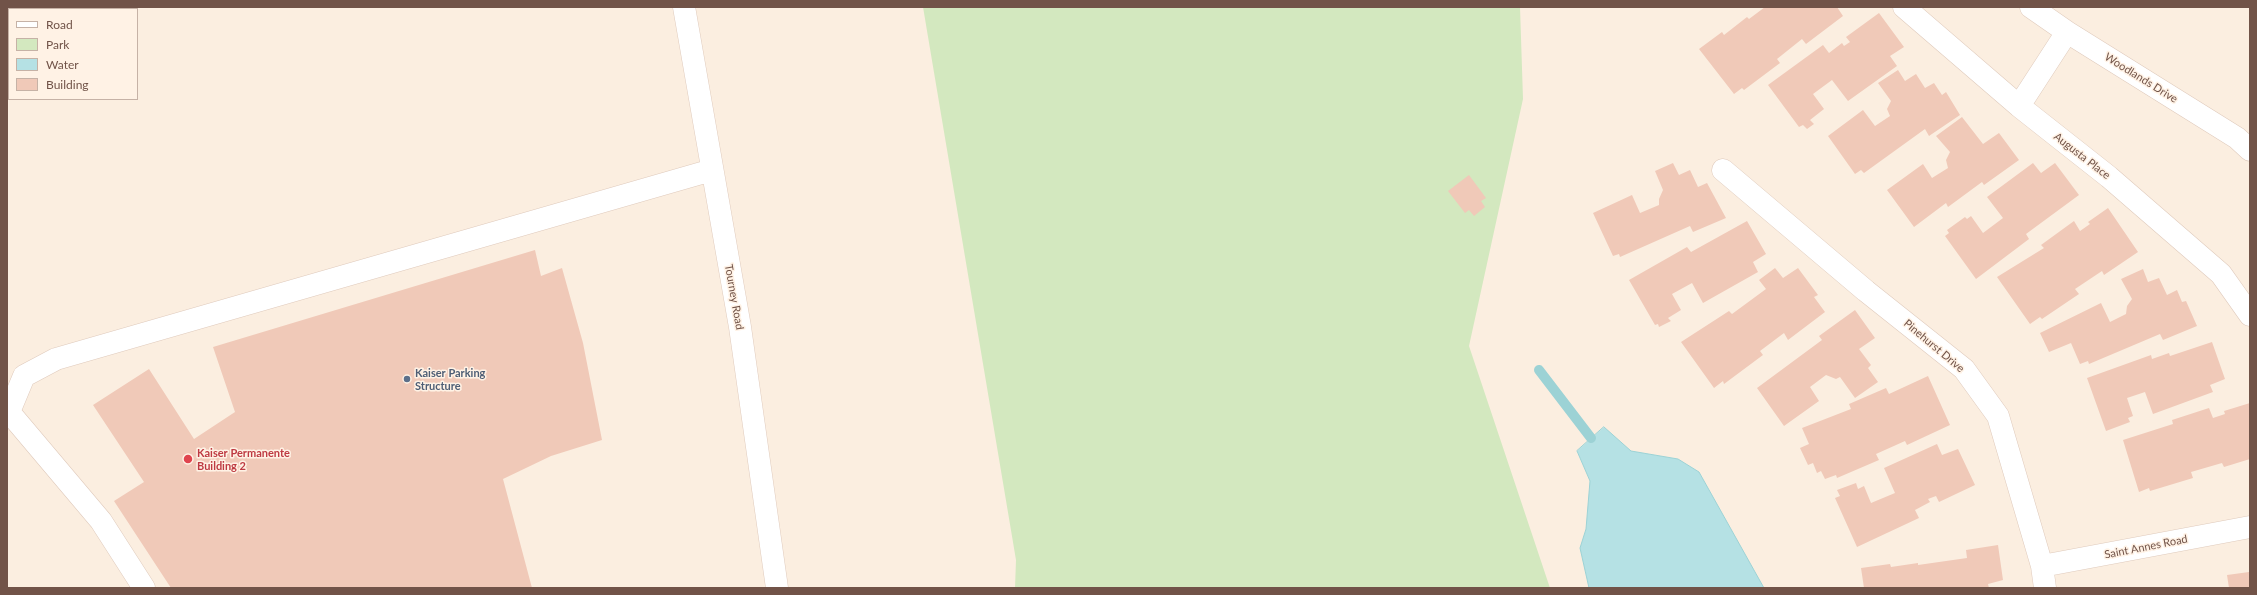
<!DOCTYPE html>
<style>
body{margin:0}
#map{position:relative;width:2257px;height:595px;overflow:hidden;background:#fbeee0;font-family:Lato,sans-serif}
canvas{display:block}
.frame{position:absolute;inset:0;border:8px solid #715348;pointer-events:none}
.legend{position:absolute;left:8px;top:8px;width:130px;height:92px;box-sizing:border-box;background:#fff2e5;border:1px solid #c6b2a6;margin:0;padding:5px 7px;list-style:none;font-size:12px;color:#715348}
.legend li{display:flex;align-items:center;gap:8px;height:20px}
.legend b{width:20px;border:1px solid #c6b2a6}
</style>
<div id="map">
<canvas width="2257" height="595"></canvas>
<div class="frame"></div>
<ul class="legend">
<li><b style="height:5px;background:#fff"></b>Road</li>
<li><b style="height:11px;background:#d3e8bf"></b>Park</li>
<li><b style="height:11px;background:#b5e1e4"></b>Water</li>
<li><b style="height:11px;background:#f0c9b8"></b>Building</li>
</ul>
</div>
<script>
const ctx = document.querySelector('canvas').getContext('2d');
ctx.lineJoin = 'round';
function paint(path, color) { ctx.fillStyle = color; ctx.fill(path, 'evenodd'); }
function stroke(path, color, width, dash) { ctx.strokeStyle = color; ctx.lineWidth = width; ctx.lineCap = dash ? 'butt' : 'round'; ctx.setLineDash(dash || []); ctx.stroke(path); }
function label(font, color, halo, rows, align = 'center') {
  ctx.font = font + ' Lato,sans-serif'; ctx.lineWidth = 3; ctx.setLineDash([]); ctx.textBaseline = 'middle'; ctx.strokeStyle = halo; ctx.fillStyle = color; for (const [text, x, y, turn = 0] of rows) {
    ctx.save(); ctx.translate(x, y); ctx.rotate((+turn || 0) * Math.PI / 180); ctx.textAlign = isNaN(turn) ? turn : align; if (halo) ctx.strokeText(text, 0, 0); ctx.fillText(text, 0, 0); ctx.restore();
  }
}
paint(new Path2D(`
 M923,7h597l3,92 -54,247 81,242h-535l1,-28z`), '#d3e8bf');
const water = new Path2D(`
 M1604,427l27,24 47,8 21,13 65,116h-175l-9,-40 6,-19 4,-48 -13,-30z`);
paint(water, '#b5e1e4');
stroke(water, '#9cd2d5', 1);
stroke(new Path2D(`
 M1539,370l52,68`), '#9cd2d5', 10);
paint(new Path2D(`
 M1765,7h72l6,9 -37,28 -4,-5 -25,20 3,4 -36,27 -2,-2 -8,6 -35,-45 23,-17 2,3 23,-18 2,2z
 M1879,13l25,34 -14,9 7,10 -49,35 -16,-21 -19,14 11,15 -14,11 4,4 -7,5 -4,-4 -4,2 -31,-42 55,-40 6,8 13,-10 2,3 6,-4 -4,-5z
 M1898,70l7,11 11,-7 9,14 9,-5 8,12 4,-3 14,23 -31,21 -4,-7 -61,44 -3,-3 -6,4 -27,-38 35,-26 12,16 15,-10 -3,-7 4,-8 -13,-18z
 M1962,117l21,27 16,-11 20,27 -35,25 -2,-3 -34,25 -2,-4 -32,24 -27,-37 36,-26 9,14 16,-10 -2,-8 4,-8 -14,-16z
 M1673,163l6,12 11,-5 8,17 9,-4 19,35 -33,14 -3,-6 -70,31 -1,-3 -6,2 -20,-43 39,-18 8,18 19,-8v-6l4,-9 -8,-19z
 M2033,163l8,10 14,-10 24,32 -53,39 3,5 -53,40 -31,-43 4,-3 -2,-3 18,-13 2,2 4,-3 12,17 20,-15 -16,-21z
 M1469,175l17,23 -5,3 4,6 -11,9 -5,-6 -4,3 -17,-22z
 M2108,208l30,44 -34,23 -2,-4 -27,18 4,5 -37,25 -2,-2 -10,7 -33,-47 47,-29 -3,-3 33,-24 6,10 10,-7 -2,-2z
 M1747,221l19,33 -13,8 5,10 -55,31 -11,-20 -20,11 9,16 -13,8 3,3 -12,6 -1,-3 -3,1 -26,-45 58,-33 4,5z
 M535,250l6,26 21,-8 21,75 19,97 -51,16 -48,23 29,109h-361l-57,-87 30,-19 -51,-77 56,-36 45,70 41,-27 -22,-65z
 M1775,268l8,10 15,-10 20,27 -4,2 11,15 -37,28 -4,-7 -24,18 3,4 -39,29 -1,-3 -9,7 -33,-46 48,-31 3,3 34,-25 -7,-9z
 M2143,269l5,13 11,-4 8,17 10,-5 5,12 4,-1 11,25 -34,14 -3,-6 -71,30 -1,-3 -8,3 -9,-21 -22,9 -9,-19 61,-30 9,19 16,-8 1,-8 5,-7 -11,-20z
 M1855,310l20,28 -16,11 12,16 -3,3 10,14 -23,16 -15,-21 -4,2 -10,-4 -16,12 9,14 -35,25 -27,-38 65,-48 -3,-4z
 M2212,342l13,37 -15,6 3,7 -60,22 -8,-22 -18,6 6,18 -5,2 2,4 -24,9 -19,-53 64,-23 1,4 17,-6 1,3z
 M1928,376l22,49 -43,20 -2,-4 -29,13 3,6 -42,18 -1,-3 -11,4 -4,-8 -4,2 -4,-10 -5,2 -8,-17 9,-4 -7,-16 49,-19 -2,-5 37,-16 3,6z
 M2250,403v56l-26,8 -2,-4 -31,9 2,6 -43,13 -1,-3 -10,4 -16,-52 50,-16 -1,-4 37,-12 4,10 12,-4 -1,-3z
 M1937,444l5,11 16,-6 17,36 -36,17 -3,-6 -8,3 2,3 -15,8 4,8 -62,29 -22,-49 5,-2 -3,-6 19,-7 2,6 6,-3 7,17 24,-10 -11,-25z
 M1998,545l5,35 -15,4 1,4h-125l-3,-20 29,-4 1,3 27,-4v2l49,-7 -1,-8z
 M2249,572l1,16h-21l-2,-13z`), '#f0c9b8');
const minor = new Path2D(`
 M684,7l56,320 37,261
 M1904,7l115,99 90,71 112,97 29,41
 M2031,7l36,25 170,106 13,12
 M2019,106l48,-74
 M1723,170l143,121 98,78 34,47 44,150 3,22
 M2042,566l208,-39
 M144,588l-43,-67 -92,-109 15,-36 32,-17 656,-189`);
stroke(minor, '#dfcabc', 23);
stroke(minor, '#fff', 22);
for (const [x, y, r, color] of [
 [407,379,4,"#5c6f8a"],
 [188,459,5,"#e0444e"]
]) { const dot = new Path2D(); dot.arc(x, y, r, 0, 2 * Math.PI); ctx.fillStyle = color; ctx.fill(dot); stroke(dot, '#fff2e5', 1.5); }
label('11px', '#715348', '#fff2e5', [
 ["Woodlands Drive",2141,78,32],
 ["Augusta Place",2082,156,38],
 ["Tourney Road",734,297,80],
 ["Pinehurst Drive",1934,346,40],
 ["Saint Annes Road",2146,547,-11]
]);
label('bold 11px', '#4e5e75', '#fff2e5', [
 ["Kaiser Parking",415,373],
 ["Structure",415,386]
], 'left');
label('bold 11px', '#be3a42', '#fff2e5', [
 ["Kaiser Permanente",197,453],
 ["Building 2",197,466]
], 'left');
</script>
